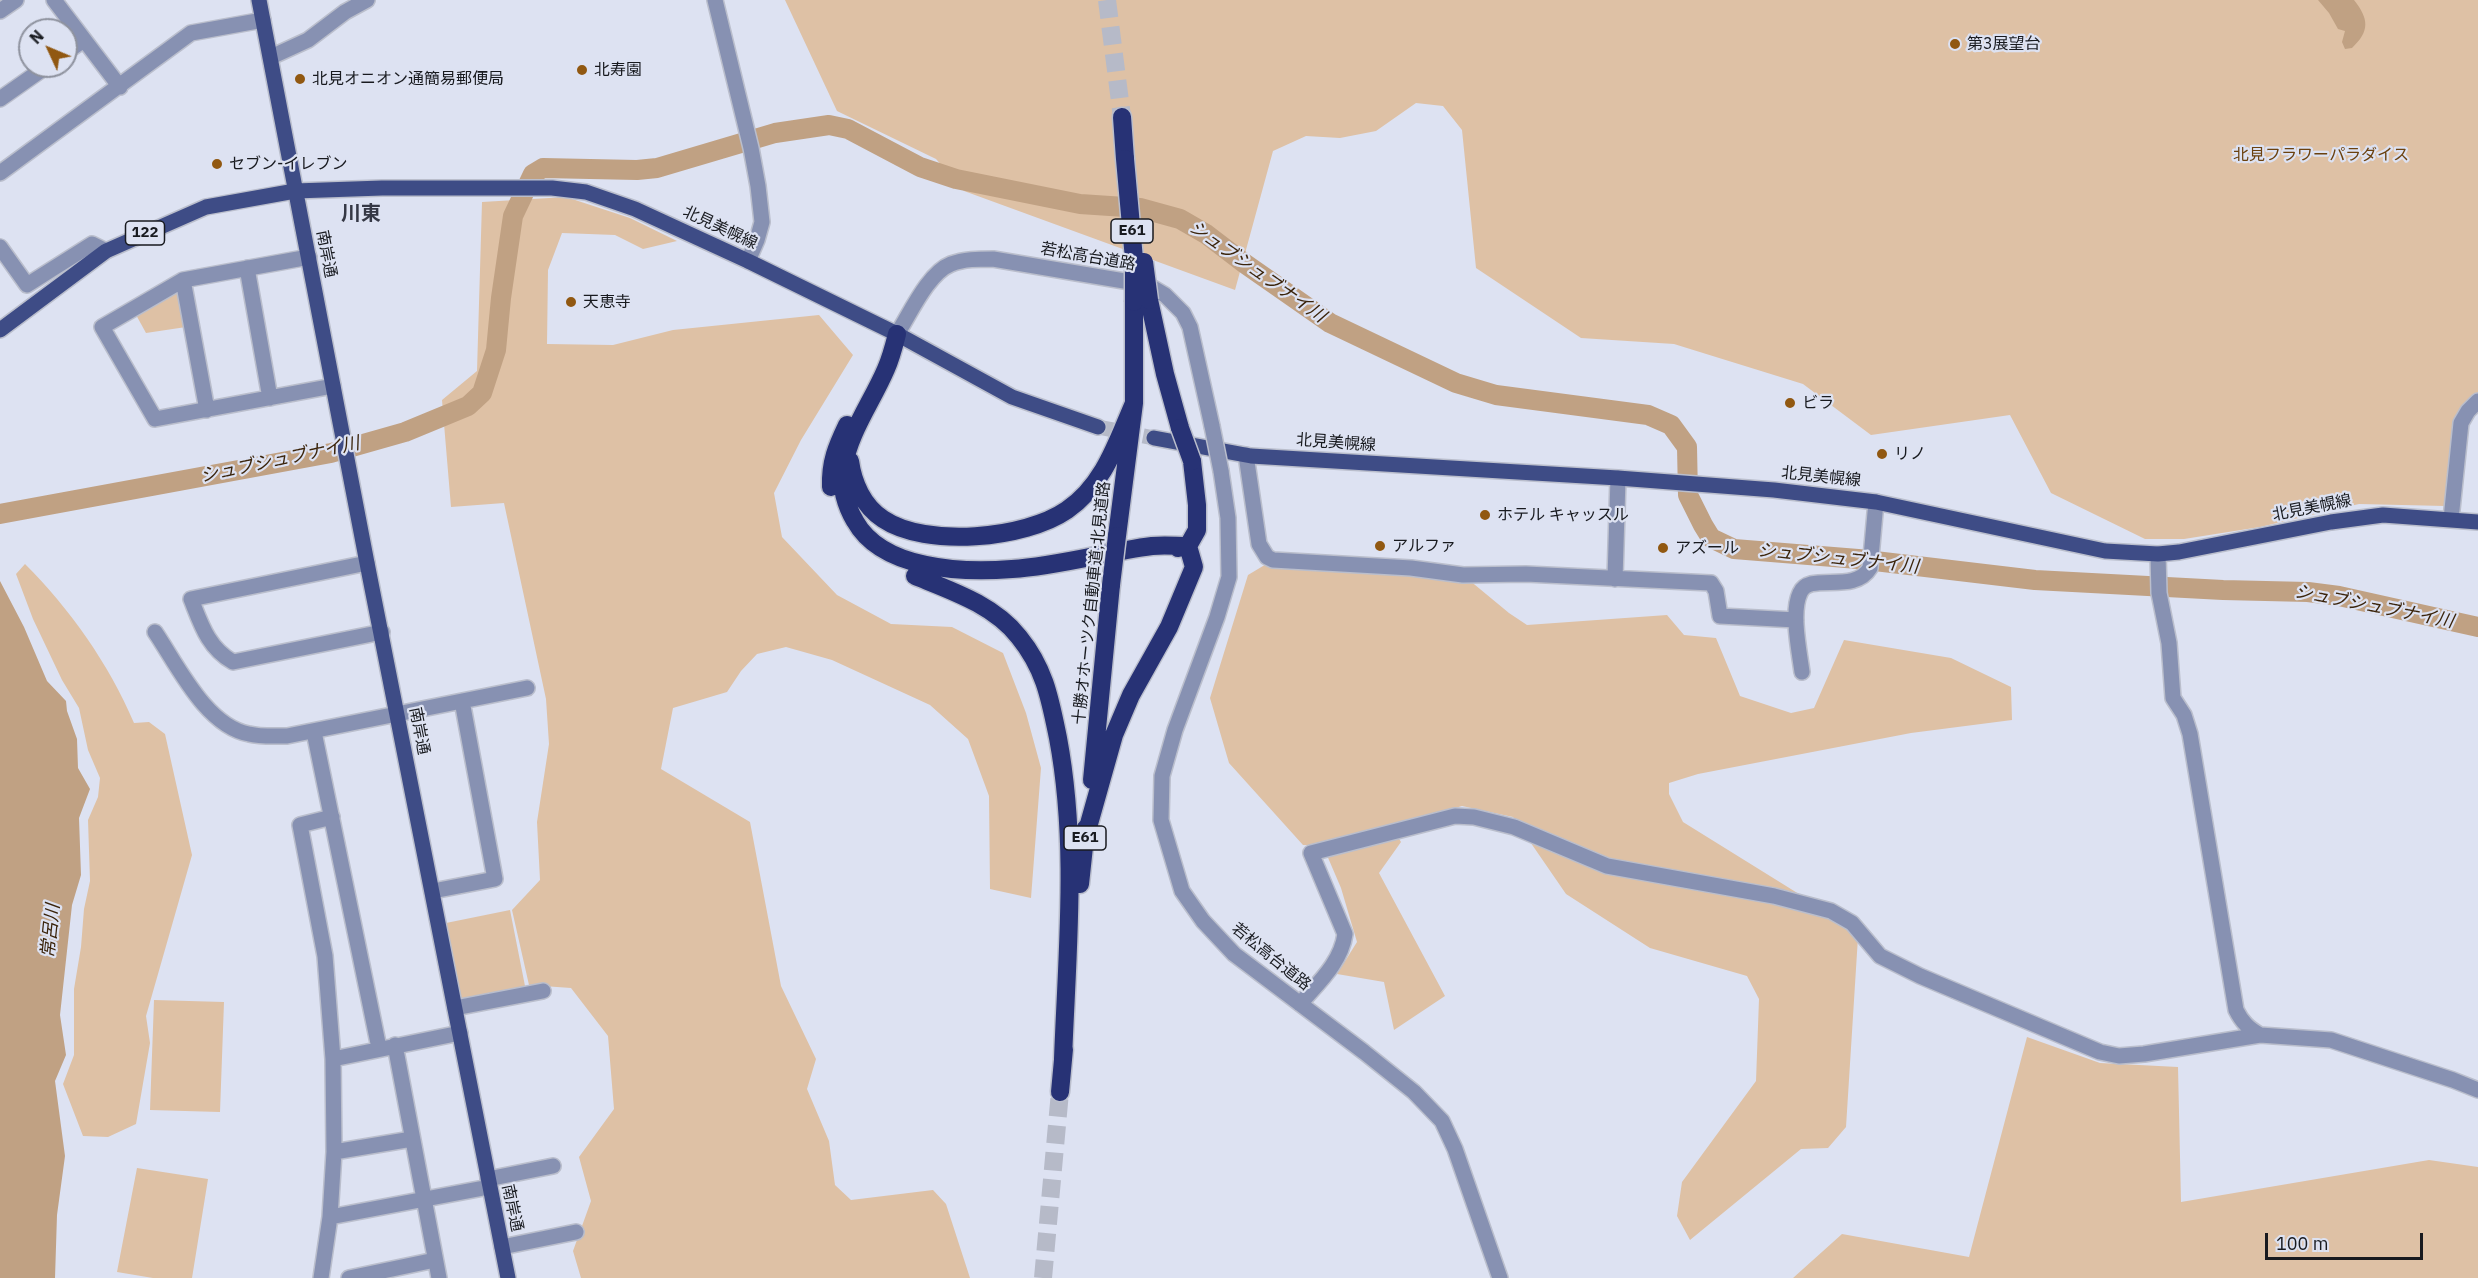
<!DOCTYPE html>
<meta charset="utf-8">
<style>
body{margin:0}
#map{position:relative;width:2478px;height:1278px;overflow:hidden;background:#dde2f2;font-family:"IBM Plex Sans",sans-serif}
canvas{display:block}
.north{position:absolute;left:18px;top:18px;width:60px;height:60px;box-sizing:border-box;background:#dde2f2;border:2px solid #8e929e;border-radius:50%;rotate:314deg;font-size:16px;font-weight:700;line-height:24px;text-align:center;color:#181a1f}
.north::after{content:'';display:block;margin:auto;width:21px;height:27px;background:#915811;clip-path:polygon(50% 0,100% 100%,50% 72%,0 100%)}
.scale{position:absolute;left:2265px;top:1233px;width:158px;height:27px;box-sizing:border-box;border:3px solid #181a1f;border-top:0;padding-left:8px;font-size:18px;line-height:21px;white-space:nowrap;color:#181a1f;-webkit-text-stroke:4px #dde2f2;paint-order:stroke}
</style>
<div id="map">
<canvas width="2478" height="1278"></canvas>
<div class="north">N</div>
<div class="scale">100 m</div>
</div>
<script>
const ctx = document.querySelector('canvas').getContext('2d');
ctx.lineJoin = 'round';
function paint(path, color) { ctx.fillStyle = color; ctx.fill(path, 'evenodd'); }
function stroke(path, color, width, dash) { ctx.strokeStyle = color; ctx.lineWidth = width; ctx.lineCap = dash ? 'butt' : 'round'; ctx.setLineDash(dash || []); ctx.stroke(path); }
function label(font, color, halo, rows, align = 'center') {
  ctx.font = font + ' "IBM Plex Sans","Noto Sans JP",sans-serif'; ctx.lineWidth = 4.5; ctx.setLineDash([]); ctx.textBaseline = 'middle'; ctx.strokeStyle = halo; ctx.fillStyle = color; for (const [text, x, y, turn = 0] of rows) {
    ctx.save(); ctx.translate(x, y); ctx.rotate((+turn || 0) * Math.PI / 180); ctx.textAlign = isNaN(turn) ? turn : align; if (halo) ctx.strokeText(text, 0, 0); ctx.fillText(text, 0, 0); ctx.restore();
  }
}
paint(new Path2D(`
 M785,0h1693v397l-3,1 -30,108 -86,-2 -99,23 -76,12h-39l-94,-46 -41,-78 -139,20 -68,-51 -129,-40 -93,-6 -105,-70 -14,-138 -19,-24 -27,-3 -40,28 -36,7 -34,-2 -33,15 -38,139 -271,-99 -28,-32 -99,-48z
 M566,197l64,21 47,23 -34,8 -28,-14 -53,-2 -14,37 -1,74 66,1 60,-15 146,-15 34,40 -52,85 -27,53 8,44 55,58 54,29 61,3 51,26 23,60 15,55 -10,130 -41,-9 -1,-93 -21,-57 -38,-34 -98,-45 -46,-13 -29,7 -16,17 -14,21 -54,16 -12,61 89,53 31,164 35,73 -9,30 22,52 6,44 16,15 82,-10 13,14 24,74h-389l-8,-27 18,-50 -12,-44 35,-48 -6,-73 -37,-48 -42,-3 -17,-75 28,-30 -3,-58 12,-78 -3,-45 -42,-196 -53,4 -9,-107 35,-29 5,-169z
 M173,290l6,5 7,32 -40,6 -11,-20z
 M1273,560l190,15 46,38 18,12 140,-10 17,20 32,3 24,58 51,17 23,-5 30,-68 107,18 60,29 1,33 -101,13 -213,41 -29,9v11l14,28 153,95 22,20 -12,190 -18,21 -27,1 -111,91 -13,-24 5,-34 74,-101 3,-82 -12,-23 -97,-28 -84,-54 -53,-77 -51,-11 -70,21 9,15 -22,31 66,123 -51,34 -10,-48 -47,-8 20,-32 -16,-54 -18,-42 -20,-1 -74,-82 -19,-65 38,-123z
 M25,564c45,45 84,100 109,159l15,-1 16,12 27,121 -46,161 4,27 -14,81 -28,13 -25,-1 -20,-52 11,-29v-66l7,-42 3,-38 6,-28 -2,-61 10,-23 2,-19 -12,-28 -9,-42 -17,-28 -29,-61 -17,-45z
 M510,910l15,76 -65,15 -14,-78z
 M154,1000l70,2 -4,110 -70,-2z
 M2027,1037l73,26 78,4 3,135 248,-42 49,7v111h-685l49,-44 127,23z
 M137,1168l71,11 -16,99h-39l-36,-6z`), '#dec1a5');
paint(new Path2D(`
 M2318,0h36c15,19 16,31 -2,48l-7,1 -3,-7 3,-11 -7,-2 -9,-16z
 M0,581l24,46 23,54 19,20 1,10 10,28 1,29 12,21 -11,29 2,57 -9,30 -12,110 6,40 -11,26 10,75 -8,59 -2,63h-55z`), '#c0a183');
stroke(new Path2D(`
 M0,514l331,-61 74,-21 63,-26 14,-13 14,-43 5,-52 12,-82 20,-42 10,-6 94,2 20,-2 118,-35 54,-8 19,4 72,38 36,12 124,25 60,4 40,11 26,15 38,29 86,60 126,60 40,12 152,20 23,10 16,22 1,48 15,30 8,13 23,11 124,10 177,21 188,10 85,2 31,4 139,31`), '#c0a183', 20);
stroke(new Path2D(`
 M1098,427l56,11`), '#b6bac8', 15, [15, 8]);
stroke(new Path2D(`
 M1107,0l15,117
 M1043,1278l17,-186`), '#b6bac8', 18, [18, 9]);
const minor = new Path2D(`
 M54,0l66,87
 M715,0l36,148 7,38 4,36 -5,18 -9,21
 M0,11l16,-11
 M66,52l18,-12
 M271,57l37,-17 37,-28 22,-12
 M0,99l47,-33
 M0,173l191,-140 72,-13
 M0,247l27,38 65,-41 14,7
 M309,257l-126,23 -81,47 53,92 178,-33
 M247,268l23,130
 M183,280l24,130
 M897,334c13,-20 31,-61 54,-70 13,-5 27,-5 42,-5l155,26 17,10 18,18 7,14 22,99
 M1246,455l13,89 8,13 6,3 138,8 52,7 63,-1 185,9 5,8 4,25 76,4
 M1221,471l7,47 1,59 -12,40 -42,113 -13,46 -1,44 21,71 21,30 31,33 130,98 50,40 28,29 13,28 45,129
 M2451,519l10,-96 7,-12 10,-10
 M2158,554l1,39 10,50 4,55 11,17 6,19 46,276c6,12 12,18 24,25
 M367,563l-176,36c10,25 17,49 42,63l149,-30
 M1615,579l3,-101
 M155,632c23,34 51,94 94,102 12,3 25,2 38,2l240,-48
 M1802,672c-3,-22 -11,-60 -2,-79 9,-22 54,2 70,-25l6,-66
 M314,732l65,316
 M433,891l62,-12 -33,-178
 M1300,1004c18,-21 41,-41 45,-70l-34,-81 144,-37 19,1 40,10 93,39 167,30 57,15 21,12 28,33 40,20 180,76 19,4 25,-2 116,-19 71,5 122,40 25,10
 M455,1008l88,-17
 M395,1045l44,233
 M333,1059l127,-26
 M334,1152l78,-13
 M488,1179l65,-13
 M330,1217l159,-30
 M502,1247l74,-15
 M321,1278l9,-61 4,-65 -1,-93 -8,-103 -25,-131 32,-8
 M349,1278l86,-18`);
const major = new Path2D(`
 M259,0l108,563 141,715
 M0,330l106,-79 100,-44 89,-16 87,-3h170l34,4 49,17 113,52 149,73 115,63 86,30
 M1154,438l97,18 367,22 156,12 102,12 229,49 53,3 21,-2 152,-30 52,-7 95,7`);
const highway = new Path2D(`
 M1122,117l3,42
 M1149,300l16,74 15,54
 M897,334c-3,12 -6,24 -11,35 -14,33 -37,63 -43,100 -3,17 3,37 12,52 27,49 108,52 157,48 48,-3 93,-17 140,-23 12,-1 24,0 36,0l6,21 -25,60 -38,68 -17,40 -29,103
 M850,461c3,22 13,45 33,58 43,29 142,20 184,-9 37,-25 50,-68 67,-107
 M831,487c-1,-25 6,-41 16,-62
 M1117,536l17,-133v-101
 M1178,548l10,-2 9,-16v-25l-5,-44
 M915,576c37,15 79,29 104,61 26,32 31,62 39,101 20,106 9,214 5,321
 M1092,780l19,-195
 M1080,884l6,-56
 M1060,1092l4,-43`);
stroke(minor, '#babecc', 18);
stroke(major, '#babecc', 18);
stroke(highway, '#babecc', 21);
stroke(minor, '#8791b2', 15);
stroke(major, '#3e4c86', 15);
stroke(highway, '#273275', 18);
const minorBridge = new Path2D(`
 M1212,426l9,45`);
const highwayBridge = new Path2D(`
 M1125,159l9,100v43
 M1144,262l5,38
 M1180,428l12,33
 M1111,585l6,-49`);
stroke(minorBridge, '#babecc', 18, []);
stroke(highwayBridge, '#babecc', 21, []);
stroke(minorBridge, '#8791b2', 15);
stroke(highwayBridge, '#273275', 18);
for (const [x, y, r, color] of [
 [1955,44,6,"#915811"],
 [582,70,6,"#915811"],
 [300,79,6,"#915811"],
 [217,164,6,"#915811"],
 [571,302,6,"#915811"],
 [1790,403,6,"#915811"],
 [1882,454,6,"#915811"],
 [1485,515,6,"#915811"],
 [1380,546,6,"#915811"],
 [1663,548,6,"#915811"]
]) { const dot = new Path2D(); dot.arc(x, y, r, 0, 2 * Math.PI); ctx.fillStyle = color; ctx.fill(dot); stroke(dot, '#dde2f2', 2); }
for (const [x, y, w] of [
 [1132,231,42],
 [145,233,39],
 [1085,838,42]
]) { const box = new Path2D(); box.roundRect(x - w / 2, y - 12, w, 24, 4.5); ctx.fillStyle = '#dde2f2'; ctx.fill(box); stroke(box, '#181a1f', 1.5); }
label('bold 15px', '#181a1f', null, [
 ["E61",1132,231],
 ["122",145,233],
 ["E61",1085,838]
]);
label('16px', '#181a1f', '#dde2f2', [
 ["第3展望台",1967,44],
 ["北寿園",594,70],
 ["北見オニオン通簡易郵便局",312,79],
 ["セブン-イレブン",229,164],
 ["天恵寺",583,302],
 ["ビラ",1802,403],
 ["リノ",1894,454],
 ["ホテル キャッスル",1497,515],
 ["アルファ",1392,546],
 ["アズール",1675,548]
], 'left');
label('16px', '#6b410e', '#dde2f2', [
 ["北見フラワーパラダイス",2321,155]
]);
label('16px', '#181a1f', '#dde2f2', [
 ["北見美幌線",720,228,25],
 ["南岸通",326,254,79],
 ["若松高台道路",1088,257,10],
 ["北見美幌線",1336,443,4],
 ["北見美幌線",1821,477,6],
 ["北見美幌線",2312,508,-11],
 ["十勝オホーツク自動車道;北見道路",1092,603,-84],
 ["南岸通",419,731,79],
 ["若松高台道路",1271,957,39],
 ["南岸通",512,1208,78]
]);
label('italic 18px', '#3b240b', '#dde2f2', [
 ["シュブシュブナイ川",1257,272,35],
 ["シュブシュブナイ川",280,460,-12],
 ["シュブシュブナイ川",1838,559,6],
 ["シュブシュブナイ川",2374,607,11],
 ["常呂川",51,931,-84]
]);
label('bold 20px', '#353845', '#dde2f2', [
 ["川東",361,214]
]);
</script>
